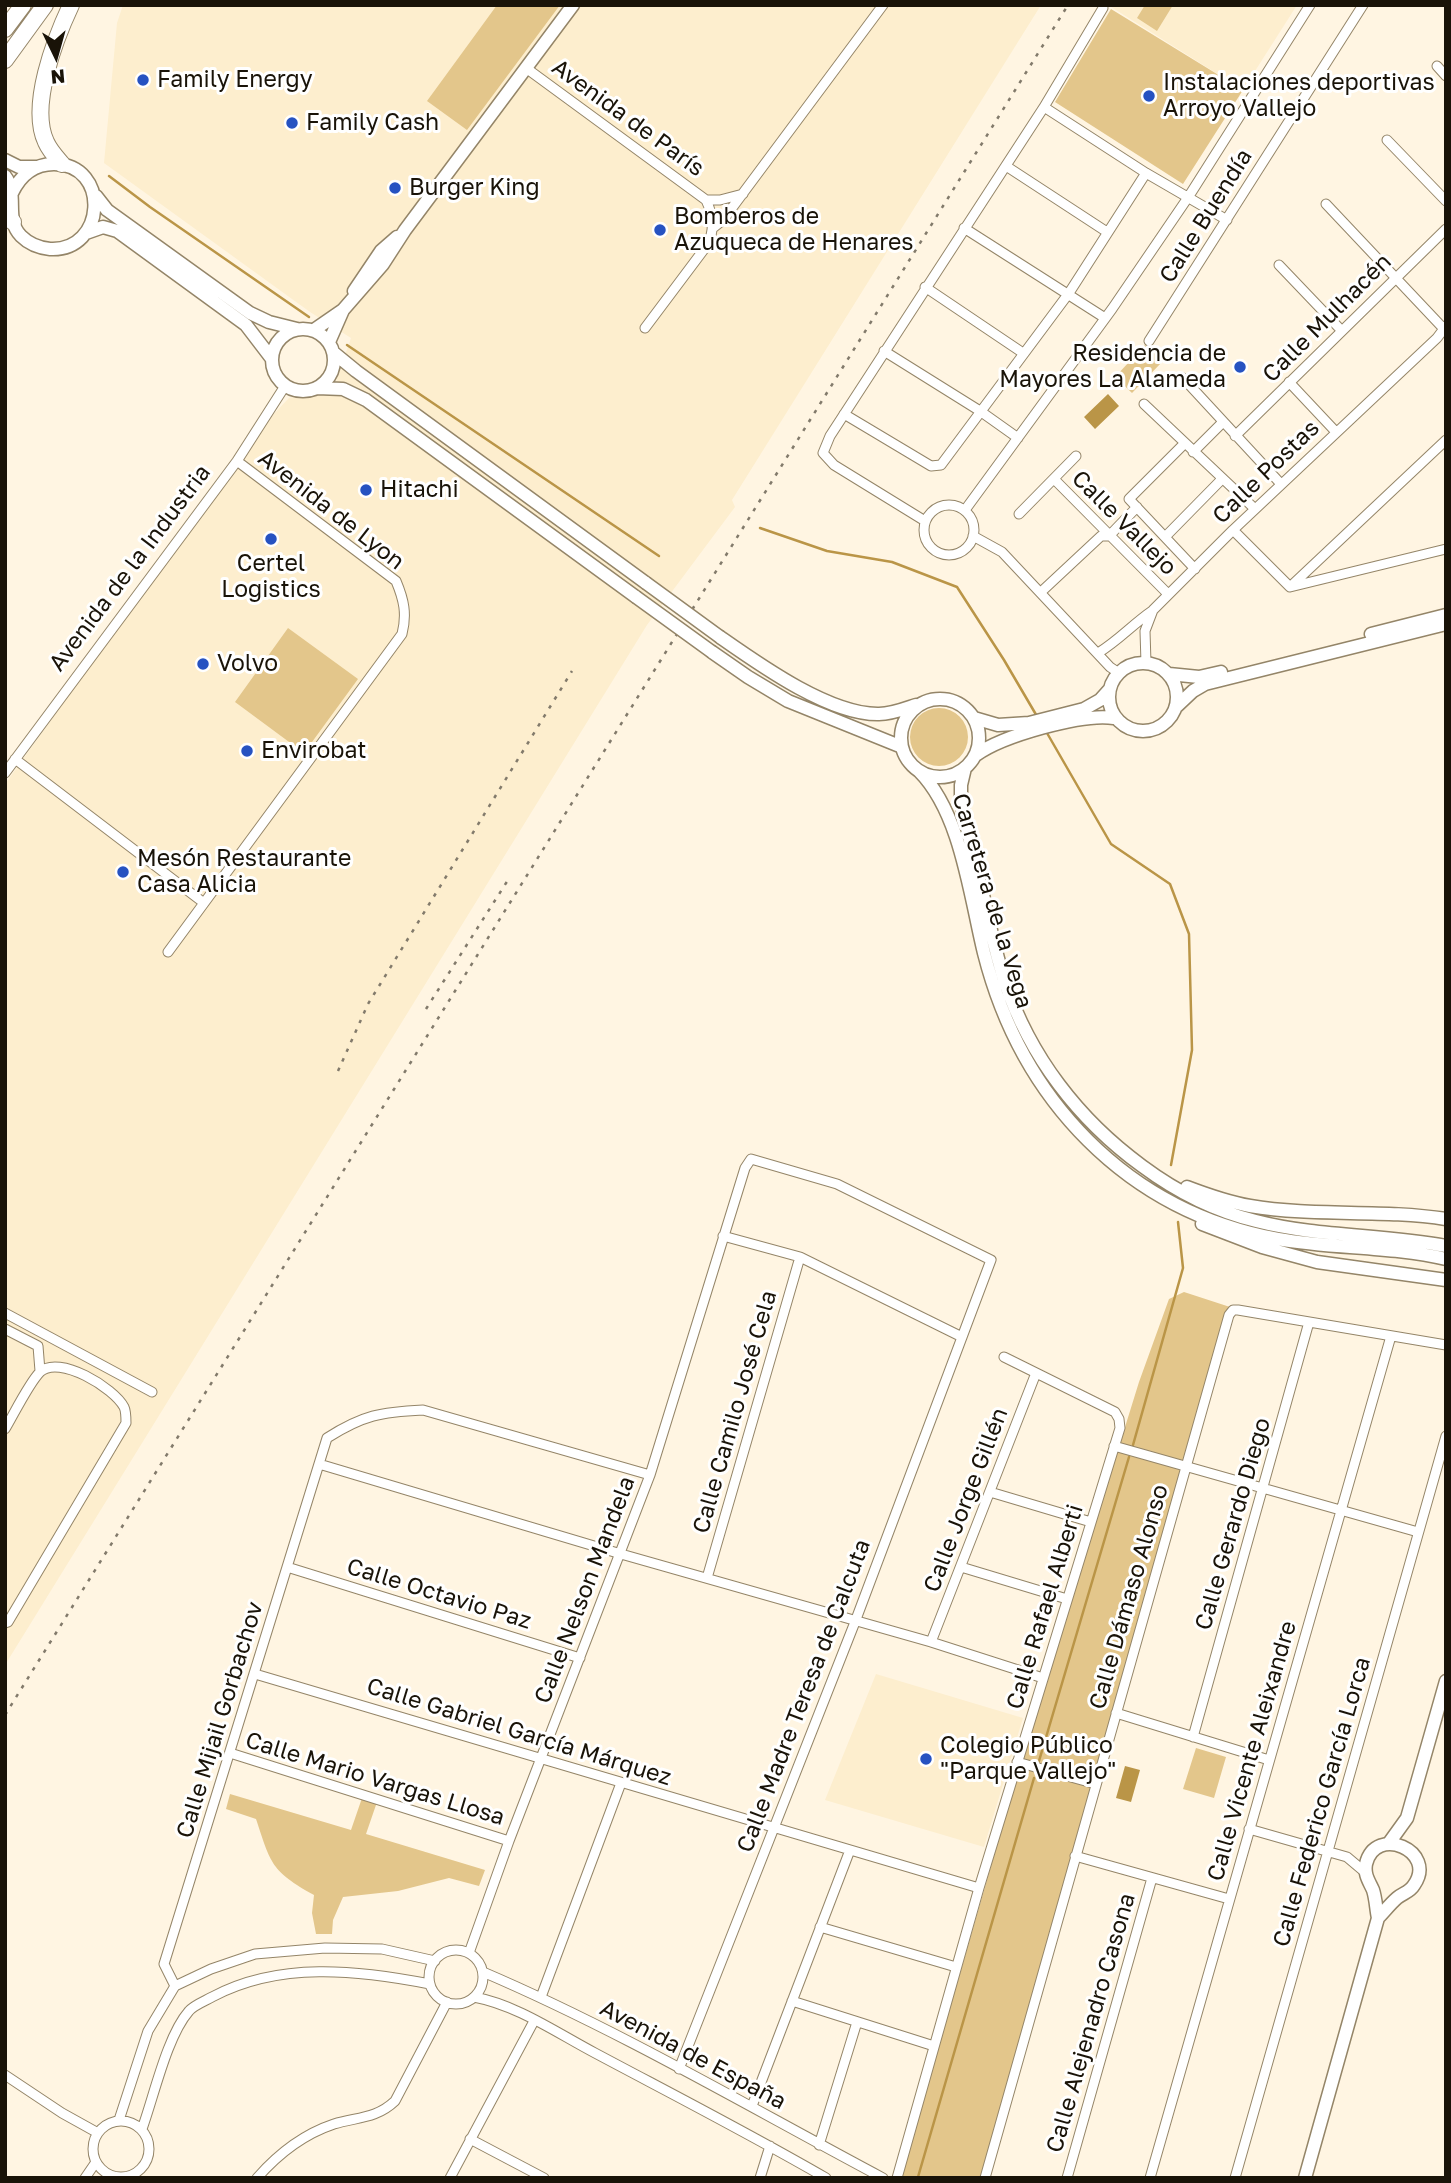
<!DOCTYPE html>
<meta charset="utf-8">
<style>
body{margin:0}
#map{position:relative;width:1451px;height:2183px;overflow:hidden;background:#fff5e2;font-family:"Golos Text",sans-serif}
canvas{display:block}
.frame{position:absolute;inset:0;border:7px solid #191308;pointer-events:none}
.north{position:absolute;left:21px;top:21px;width:70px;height:70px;-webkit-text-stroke:5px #fff;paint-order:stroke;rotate:175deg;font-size:19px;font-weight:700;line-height:28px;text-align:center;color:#191308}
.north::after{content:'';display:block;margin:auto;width:24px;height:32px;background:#191308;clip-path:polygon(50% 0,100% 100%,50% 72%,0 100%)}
</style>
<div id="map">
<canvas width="1451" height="2183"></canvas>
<div class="frame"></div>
<div class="north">N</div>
</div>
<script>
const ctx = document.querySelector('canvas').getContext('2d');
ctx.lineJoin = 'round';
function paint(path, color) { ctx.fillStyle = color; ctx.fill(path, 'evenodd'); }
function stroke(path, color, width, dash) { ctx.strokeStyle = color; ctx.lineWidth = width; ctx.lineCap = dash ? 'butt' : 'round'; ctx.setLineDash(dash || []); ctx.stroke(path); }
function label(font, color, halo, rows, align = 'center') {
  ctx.font = font + ' "Golos Text",sans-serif'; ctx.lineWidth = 6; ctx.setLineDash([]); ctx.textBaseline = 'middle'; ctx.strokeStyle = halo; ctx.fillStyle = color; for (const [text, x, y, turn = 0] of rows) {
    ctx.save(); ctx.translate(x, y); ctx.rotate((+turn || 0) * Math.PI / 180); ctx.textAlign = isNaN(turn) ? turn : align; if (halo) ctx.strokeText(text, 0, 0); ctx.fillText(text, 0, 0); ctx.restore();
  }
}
paint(new Path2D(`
 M123,5h918l-309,495 3,7 -88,118 -642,1040v-881l262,-363 22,-23 45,-11 17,-49 -41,-26 -206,-149 13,-140z
 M1108,5h189l-54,85z
 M876,1674l147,44 -39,129 -159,-47z`), '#fdeece');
paint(new Path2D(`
 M497,5h63l-93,125 -40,-29z
 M1145,5h28l-16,26 -20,-13z
 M1111,9l132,81 -60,94 -128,-82z
 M1145,345l18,16 -31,32 -17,-16z
 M288,628l70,51 -54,74 -69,-51z
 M910 737a29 29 0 1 1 58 0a29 29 0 1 1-58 0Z
 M1184,1292l46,15 -250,871h-79l118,-409 120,-387 30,-83z
 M1196,1748l30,9 -12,41 -31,-9z
 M230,1794l121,36 11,-32 15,4 -11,32 119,36 -6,16 -30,-8 -51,13 -55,6 -10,23 -1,14h-16l-4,-21 2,-18c-43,-24 -43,-31 -58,-76l-30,-10z`), '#e3c68b');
paint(new Path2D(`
 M1108,394l11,12 -24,23 -11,-12z
 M1125,1766l15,4 -9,32 -15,-4z`), '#ba9547');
stroke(new Path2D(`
 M109,176l41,31 159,110
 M347,345l312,211
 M760,528l67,23 65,11 65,25 47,73 34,58
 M1047,733l64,111 59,40 19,50 3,116 -21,115
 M1133,1445l50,-177 -5,-46
 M1039,1761l90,-304
 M918,2177l116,-399`), '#ba9547', 2.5);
const street = new Path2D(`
 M1437,66l9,10
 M526,68l180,132c7,15 9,28 2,44l-63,84
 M1044,107l102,66 81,47
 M1387,140l59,61
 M1006,166l101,66
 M706,200h14l23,-6
 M1326,204l117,124
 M713,228l10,-8 160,-215
 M964,228l141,90
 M1279,265l63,66
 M925,287l98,66
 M1149,341l214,-336
 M884,351l96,60 38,27
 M1183,378l98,106
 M1289,382l47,50
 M1144,404l111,105
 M844,414l87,52 10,-1 128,-172 77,-120
 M1235,436l211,-207
 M1184,444l-55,55 66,70
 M1193,452l30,-30
 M1054,479l114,115
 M924 530a25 25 0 1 1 50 0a25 25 0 1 1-50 0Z
 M965,510l147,-201 77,-113 121,-191
 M1019,514l57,-58
 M925,521l-91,-56 -11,-12 7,-17 214,-329 59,-99
 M1233,530l57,57 156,-38
 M973,536l29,16 108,115 9,6
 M1166,536l56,-57
 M1291,586l155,-146
 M1041,592l60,-56h8l28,-29
 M1098,653c20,-12 35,-29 54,-42
 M1146,663l-1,-32 8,-21 80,-80 204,-192 9,-12
 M15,759l189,144
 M5,773l232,-312 48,-75
 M168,952l234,-318c5,-20 2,-34 -6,-53l-159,-120
 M723,1236l77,21 162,80
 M5,1313l147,79
 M5,1329l33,17 2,25
 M5,1429c9,-15 24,-46 35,-57 19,-18 74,16 84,35 2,4 2,11 2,16l-118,199 -3,1
 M1114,1446l304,86
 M319,1464l302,90 310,88 112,36
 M990,1492l101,30
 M287,1567l293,91
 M961,1567l106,32
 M707,1578l93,-321
 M931,1642l105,-269
 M255,1674l724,214
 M1116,1713l153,47
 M1193,1737l116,-415
 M230,1753l279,88
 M1017,1762l79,22
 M1249,1829l98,28 19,16
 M1075,1856l154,43
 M820,1927l136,40
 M429 1977a27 27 0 1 1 54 0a27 27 0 1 1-54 0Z
 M469,1953l40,-112 141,-366 95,-307 6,-9 86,25 154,76 -136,362 -176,447
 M483,1972c138,59 268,136 400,206
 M175,1986l-11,-22 163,-526c36,-23 54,-26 96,-28l227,65
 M474,1997c43,8 83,36 121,56 77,41 155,81 231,125
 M541,1997l80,-214
 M792,2001l142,45
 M5,2075l57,38 36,20
 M752,2106l98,-256
 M119,2120l29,-89 27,-45 36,-17 44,-15 70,-6 57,1 53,12
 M93 2149a28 28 0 1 1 56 0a28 28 0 1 1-56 0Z
 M142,2129c12,-33 25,-93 47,-118 5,-6 16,-10 23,-14 67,-36 146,-27 218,-13
 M470,2139l74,39
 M819,2145l38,-123
 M85,2178l11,-16
 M257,2178c21,-24 47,-44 77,-54 23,-7 42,-5 61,-23l52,-99
 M450,2178l84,-157
 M760,2178l10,-32
 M897,2178l82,-290 141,-460 -1,-9 -4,-7 -111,-55
 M985,2178l244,-863 4,-5h5l208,35
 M1067,2178l85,-300
 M1150,2178l241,-842
 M1235,2178l211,-742`);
const secondary = new Path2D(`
 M5,160l14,7h17
 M5,176c14,18 -1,43 16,60 8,8 19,12 29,13 56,3 61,-85 4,-85 -20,0 -34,12 -42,29
 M96,196l11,14 143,103 19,9 28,7
 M86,233l17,-6 14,4 129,94 26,34
 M354,291l27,-40 16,-14
 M272 360a31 31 0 1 1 62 0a31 31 0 1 1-62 0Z
 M314,330l29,-20
 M329,342l14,-32 40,-46 22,-34 168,-225
 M334,353l22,18 290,212
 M317,388l26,1 23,11 270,197
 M1371,634l75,-19
 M720,637c40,28 110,78 159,77 13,0 25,-5 37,-9
 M712,652l36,25 40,24 114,46
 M1109 697a34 34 0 1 1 68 0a34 34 0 1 1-68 0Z
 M1169,674l30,3 22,-5
 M901 738a39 39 0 1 1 78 0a39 39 0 1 1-78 0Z
 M1176,707l17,-16 12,-7 241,-60
 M974,718l24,7 31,-2 55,-14 16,-9 9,-10
 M976,755c26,-19 106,-42 138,-37
 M965,768l-4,17v16c7,33 15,65 23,98 6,28 12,56 21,83 25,75 74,138 137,184 35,26 72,45 114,55 62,16 127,13 190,25
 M919,771c42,42 51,125 65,182 37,146 142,258 294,286 55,10 113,7 168,20
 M1187,1187c21,8 41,15 63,19 64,11 131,3 196,13
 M1202,1224l60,23 55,15 129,18
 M1389,1843l18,-25 39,-137
 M1305,2178l73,-260c-2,-9 -2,-19 -5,-28 -4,-9 -9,-15 -7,-26 9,-40 72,-13 48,21 -4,7 -11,8 -17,13 -7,6 -13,14 -19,20`);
const highway = new Path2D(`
 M5,29l18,-24
 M5,60l40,-55
 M62,164c-6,-7 -12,-13 -16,-22 -17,-36 9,-103 25,-137
 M5,214l8,8`);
stroke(street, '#948568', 11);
stroke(secondary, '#948568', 15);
stroke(highway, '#948568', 18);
stroke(street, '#fff', 9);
stroke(secondary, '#fff', 12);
stroke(highway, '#fff', 16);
stroke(new Path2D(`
 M426,1009l82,-129
 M338,1071l30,-67 204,-333
 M5,1715l1063,-1710`), '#827a6b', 2.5, [3.5, 7]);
const secondaryBridge = new Path2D(`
 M646,583l74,54
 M636,597l76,55`);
stroke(secondaryBridge, '#948568', 15, []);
stroke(secondaryBridge, '#fff', 12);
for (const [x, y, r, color] of [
 [143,80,7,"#2652c1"],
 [1149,96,7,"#2652c1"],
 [292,123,7,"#2652c1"],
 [395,188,7,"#2652c1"],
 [660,230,7,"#2652c1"],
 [1240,367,7,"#2652c1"],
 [366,490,7,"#2652c1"],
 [271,539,7,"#2652c1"],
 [203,664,7,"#2652c1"],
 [247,751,7,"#2652c1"],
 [123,872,7,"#2652c1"],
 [926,1759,7,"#2652c1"]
]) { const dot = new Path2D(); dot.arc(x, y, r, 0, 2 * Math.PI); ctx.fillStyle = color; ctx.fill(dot); stroke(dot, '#fff', 2.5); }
label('23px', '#191308', '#fff', [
 ["Family Energy",157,80],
 ["Instalaciones deportivas",1163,83],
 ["Arroyo Vallejo",1163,109],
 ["Family Cash",306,123],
 ["Burger King",409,188],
 ["Bomberos de",674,217],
 ["Azuqueca de Henares",674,243],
 ["Residencia de",1226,354,"right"],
 ["Mayores La Alameda",1226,380,"right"],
 ["Hitachi",380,490],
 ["Certel",271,564,"center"],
 ["Logistics",271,590,"center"],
 ["Volvo",217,664],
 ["Envirobat",261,751],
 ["Mesón Restaurante",137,859],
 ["Casa Alicia",137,885],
 ["Colegio Público",940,1746],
 ["\"Parque Vallejo\"",940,1772]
], 'left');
label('23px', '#191308', '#fff', [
 ["Avenida de París",628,118,36],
 ["Calle Buendía",1206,216,-58],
 ["Calle Mulhacén",1327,318,-45],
 ["Calle Postas",1266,472,-44],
 ["Avenida de Lyon",331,510,38],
 ["Calle Vallejo",1124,523,45],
 ["Avenida de la Industria",130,568,-53],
 ["Carretera de la Vega",992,901,73],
 ["Calle Camilo José Cela",735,1412,-74],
 ["Calle Jorge Gillén",966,1500,-69],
 ["Calle Gerardo Diego",1233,1524,-74],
 ["Calle Nelson Mandela",585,1590,-69],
 ["Calle Octavio Paz",439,1594,17],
 ["Calle Dámaso Alonso",1129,1597,-74],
 ["Calle Rafael Alberti",1045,1607,-73],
 ["Calle Madre Teresa de Calcuta",804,1696,-69],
 ["Calle Mijail Gorbachov",220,1720,-73],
 ["Calle Gabriel García Márquez",519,1732,17],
 ["Calle Vicente Aleixandre",1252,1751,-74],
 ["Calle Mario Vargas Llosa",375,1779,17],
 ["Calle Federico García Lorca",1322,1802,-74],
 ["Calle Alejenadro Casona",1091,2023,-74],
 ["Avenida de España",693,2055,28]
]);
</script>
